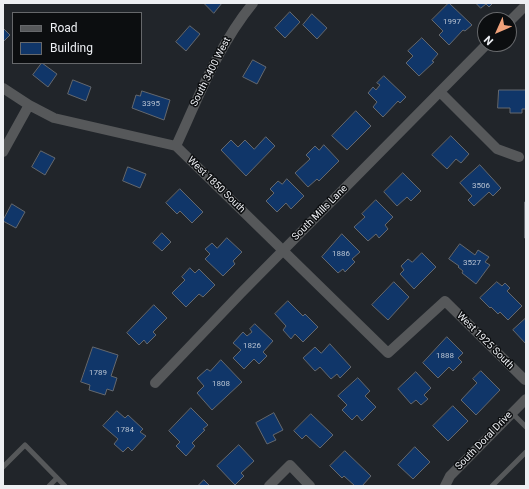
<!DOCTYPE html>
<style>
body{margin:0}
#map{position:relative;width:529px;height:489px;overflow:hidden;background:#21252a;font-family:Roboto,sans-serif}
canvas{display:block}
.frame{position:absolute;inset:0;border:4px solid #edeff3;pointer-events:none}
.legend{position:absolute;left:12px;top:12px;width:130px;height:52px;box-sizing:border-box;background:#0c0e10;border:1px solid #66686b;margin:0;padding:5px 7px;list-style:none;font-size:12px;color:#edeff3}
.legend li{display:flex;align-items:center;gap:8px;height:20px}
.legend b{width:20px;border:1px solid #66686b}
.north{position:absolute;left:477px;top:12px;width:40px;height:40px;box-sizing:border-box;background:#0c0e10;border:1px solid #66686b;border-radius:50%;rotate:225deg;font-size:11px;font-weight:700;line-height:16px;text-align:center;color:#edeff3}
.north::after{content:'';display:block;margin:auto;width:14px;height:18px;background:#f1a27b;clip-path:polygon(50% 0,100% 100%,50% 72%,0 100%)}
</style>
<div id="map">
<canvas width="529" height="489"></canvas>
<div class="frame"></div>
<ul class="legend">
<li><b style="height:5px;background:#56585a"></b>Road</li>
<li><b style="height:11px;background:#103669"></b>Building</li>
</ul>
<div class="north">N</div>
</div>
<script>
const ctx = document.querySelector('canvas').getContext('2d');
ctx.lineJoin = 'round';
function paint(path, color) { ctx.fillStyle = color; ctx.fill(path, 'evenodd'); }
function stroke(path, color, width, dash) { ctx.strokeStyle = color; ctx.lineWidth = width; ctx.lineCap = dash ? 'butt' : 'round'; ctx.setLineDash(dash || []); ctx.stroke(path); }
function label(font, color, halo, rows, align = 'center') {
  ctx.font = font + ' Roboto,sans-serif'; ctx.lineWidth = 3; ctx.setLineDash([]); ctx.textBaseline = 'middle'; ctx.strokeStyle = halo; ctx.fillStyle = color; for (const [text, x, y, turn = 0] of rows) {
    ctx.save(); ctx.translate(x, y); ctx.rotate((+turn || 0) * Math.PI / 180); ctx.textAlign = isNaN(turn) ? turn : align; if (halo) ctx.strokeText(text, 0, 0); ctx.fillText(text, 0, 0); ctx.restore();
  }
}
const building = new Path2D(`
 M204,3h18l-8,10z
 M449,3l23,22 -7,6 -2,-1 -14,15 -10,-10 4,-4 -11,-11z
 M476,3h17l-4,4 -3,-3 -5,4z
 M290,12l10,10 -15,16 -10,-10z
 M312,14l15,14 -10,11 -14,-14z
 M190,26l10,8 -14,17 -10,-9z
 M3,28l7,7 -7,7z
 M422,38l16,16 -6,7 2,1 -15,14 -13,-13 7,-7 -5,-5z
 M253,60l13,7 -9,17 -14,-7z
 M42,63l15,11 -9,13 -15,-12z
 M384,76l22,21 -6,6 -2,-2 -15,16 -10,-10 4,-5 -9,-9 5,-6 3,3 4,-5 -3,-2z
 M73,80l18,7 -5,14 -18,-7z
 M499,90h27v19h-4v4h-12v-5h-12z
 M142,91l28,9 -6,20 -32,-12 4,-13 4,1z
 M356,111l15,15 -24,24 -15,-14z
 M451,136l18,18 -8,9 -5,-4 -9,10 -15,-14z
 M266,137l9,9 -29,30 -25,-26 10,-10 7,7 7,-7 9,9z
 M324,145l15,16 -20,20 -2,-2 -9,8 -13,-14 15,-14 -4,-4 9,-9 4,4z
 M41,151l14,7 -10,17 -13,-8z
 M480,165l21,23 -8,8 -4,-4 -15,14 -6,-6 4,-4 -12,-13z
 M128,167l18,7 -6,14 -17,-7z
 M403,173l18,18 -10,10 -4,-4 -10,9 -13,-14z
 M287,179l17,17 -13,13 -5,-6 -9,9 -11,-11 8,-8 -4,-4 8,-8 4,3z
 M180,189l23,23 -11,11 -12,-12 -3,3 -11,-11z
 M376,200l17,17 -8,8 3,4 -9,9 -3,-4 -8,7 -14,-14 11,-10 -3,-3z
 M525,202h1v36h-1z
 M12,204l13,8 -9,16 -13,-7z
 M162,233l9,9 -9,9 -9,-8z
 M342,234l18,18 -8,7 3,3 -10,10 -2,-3 -5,4 -16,-16z
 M227,238l15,14 -9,9 2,3 -12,12 -18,-17 5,-5 -5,-5 7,-6 5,5z
 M460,244l15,11 3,-5 11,7 -4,5 5,3 -14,19 -14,-11 1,-2 -5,-4 1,-1 -10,-7z
 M422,253l14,14 -22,22 -14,-15 4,-4 -3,-4 7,-7 4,3z
 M190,268l5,5 4,-4 16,16 -12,12 -4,-3 -13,13 -14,-14 13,-13 -3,-3z
 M394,282l15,15 -21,23 -16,-15z
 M497,282l5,4 3,-3 5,5 -3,3 15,15 -14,14 -8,-8 -2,2 -7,-7 -1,1 -10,-10z
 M288,301l15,15 2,-2 13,13 -15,15 -8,-8 -4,5 -8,-9 3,-4 -11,-12z
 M154,305l13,13 -14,14 3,3 -9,9 -3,-4 -5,5 -12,-12z
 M526,318v26l-13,-14z
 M255,324l18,17 -10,11 4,4 -8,8 -5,-5 -10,10 -11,-11 8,-8 -8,-7 10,-11 4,4 5,-4 -2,-3z
 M447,337l16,16 -5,5 4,4 -9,9 -4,-4 -11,11 -15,-15z
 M330,344l21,23 -11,11 -3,-4 -6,5 -11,-12 -5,4 -12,-13 12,-11 6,6z
 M93,347l25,8 -7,21 6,2 -4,13 -6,-2 -2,6 -16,-5 1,-5 -9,-3z
 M221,360l21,22 -30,28 -15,-17 7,-7 -7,-8 10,-9 3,2z
 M481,371l19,19 -24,25 -15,-15 16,-17 -4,-4z
 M416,372l15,16 -7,7 4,4 -7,6 -5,-5 -5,4 -13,-15z
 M358,378l12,13 -5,5 11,11 -14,14 -5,-6 -5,5 -10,-10 5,-5 -9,-9z
 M453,406l15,15 -20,20 -15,-15z
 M191,408l17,17 -5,4 2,1 -13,13 3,3 -9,10 -10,-10 4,-4 -11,-11z
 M117,411l8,7 3,-3 15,14 -3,3 6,4 -14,15 -4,-4 -5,5 -9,-8 4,-5 -15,-13z
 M274,413l9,17 -10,5 3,5 -9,4 -11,-21z
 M311,414l22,21 -13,13 -14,-13 -4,4 -8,-8z
 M239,445l15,16 -13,12 3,3 -9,9 -18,-19z
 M415,447l15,15 -17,17 -15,-14z
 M345,451l26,25 -9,10h-7l-11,-10 -2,2 -12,-12z
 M204,480l6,6h-12z`);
paint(building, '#103669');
stroke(building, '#64686e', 1);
stroke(new Path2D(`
 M512,413l14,14
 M3,467l22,-22 40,41
 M49,486l8,-8
 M492,486l34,-34`), '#56585a', 5);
stroke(new Path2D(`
 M509,22l17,-17
 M3,88l26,17 25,13 122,28 212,207 57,-52 80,79
 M440,92l57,57 22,8
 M176,146c23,-50 42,-100 77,-143
 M3,152l26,-47
 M155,383l86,-90 246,-249
 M269,486l21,-21 20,21
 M445,486l5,-10 76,-77`), '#56585a', 10);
label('8px', '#b6c1d0', null, [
 ["1997",452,22],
 ["3395",151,104],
 ["3506",481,186],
 ["1886",341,254],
 ["3527",472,263],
 ["1826",252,346],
 ["1888",445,356],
 ["1789",98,373],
 ["1808",221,384],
 ["1784",125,430]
]);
label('10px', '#edeff3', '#0c0e10', [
 ["South 3400 West",211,72,-63],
 ["West 1850 South",216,185,44],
 ["South Mills Lane",320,213,-45],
 ["West 1925 South",485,341,45],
 ["South Doral Drive",484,441,-46]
]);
</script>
